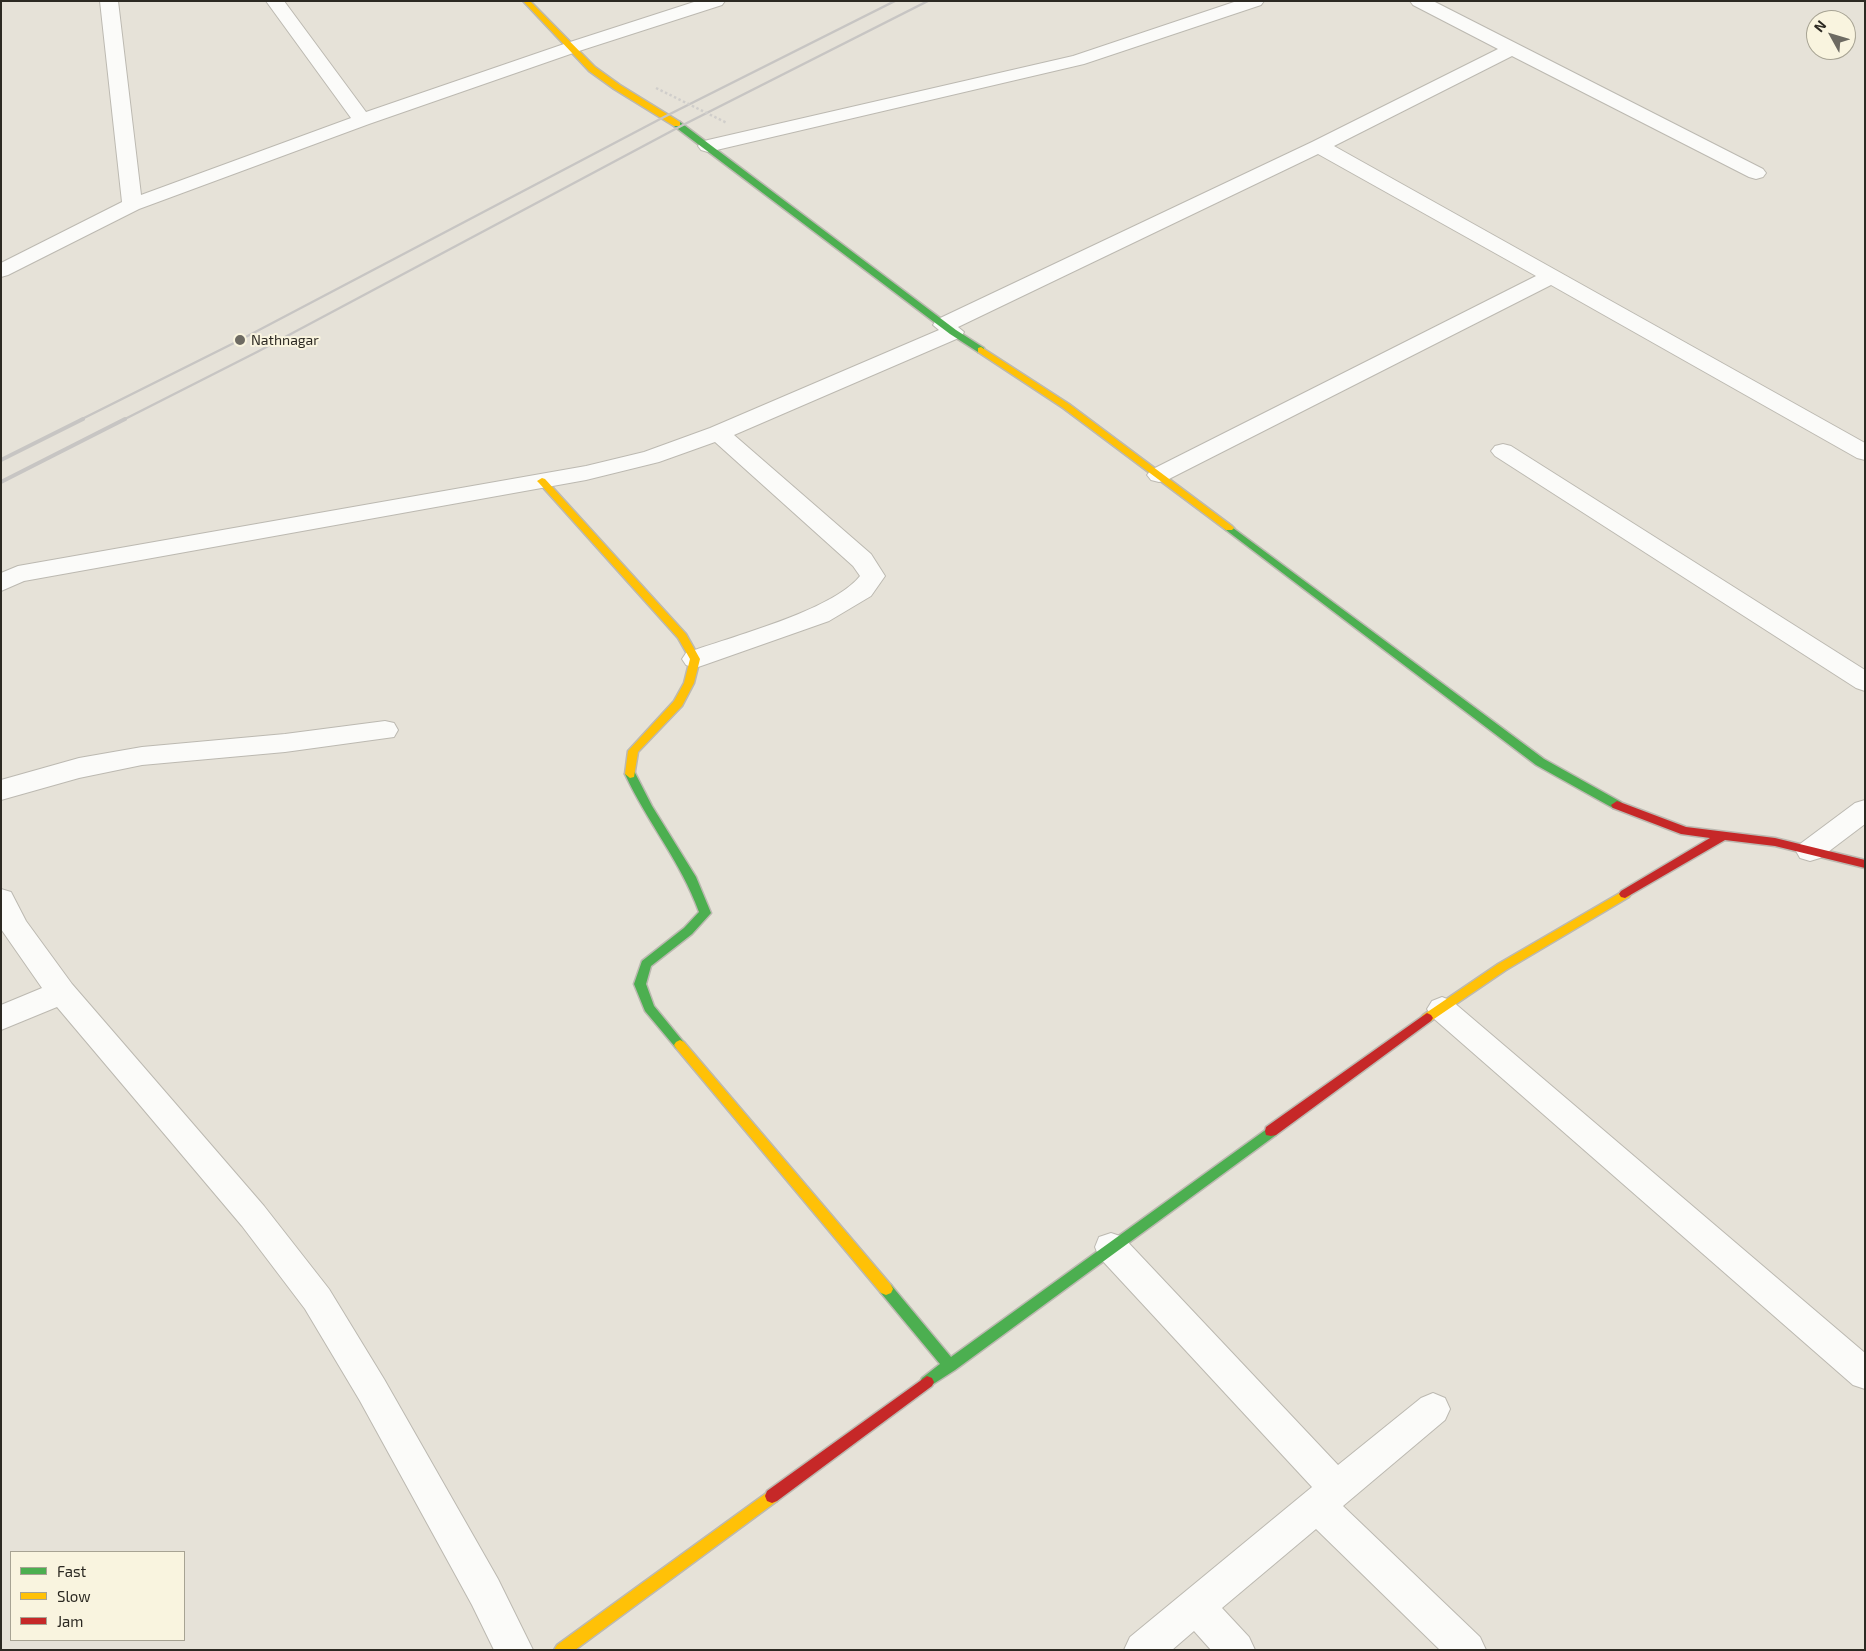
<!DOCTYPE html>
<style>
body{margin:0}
#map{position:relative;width:1866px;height:1651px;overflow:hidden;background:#e6e2d8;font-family:"Exo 2",sans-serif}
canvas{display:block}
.frame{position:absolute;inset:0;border:2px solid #2c2922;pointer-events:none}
.legend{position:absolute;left:10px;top:1551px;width:175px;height:90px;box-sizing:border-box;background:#f9f4df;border:1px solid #a7a393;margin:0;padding:6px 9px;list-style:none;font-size:15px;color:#2c2922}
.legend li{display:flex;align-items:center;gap:10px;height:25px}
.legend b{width:25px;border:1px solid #a7a393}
.north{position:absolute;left:1806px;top:10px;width:50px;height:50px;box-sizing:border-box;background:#f9f4df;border:1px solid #a7a393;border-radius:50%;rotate:309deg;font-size:14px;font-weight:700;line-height:20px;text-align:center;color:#2c2922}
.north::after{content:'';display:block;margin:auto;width:18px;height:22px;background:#6d6a62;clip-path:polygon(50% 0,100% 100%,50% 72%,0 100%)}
</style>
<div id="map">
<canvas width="1866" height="1651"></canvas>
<div class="frame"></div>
<ul class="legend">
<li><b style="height:6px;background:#4caf50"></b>Fast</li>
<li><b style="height:6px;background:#ffc107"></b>Slow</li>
<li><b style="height:6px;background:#c62828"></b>Jam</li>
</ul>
<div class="north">N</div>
</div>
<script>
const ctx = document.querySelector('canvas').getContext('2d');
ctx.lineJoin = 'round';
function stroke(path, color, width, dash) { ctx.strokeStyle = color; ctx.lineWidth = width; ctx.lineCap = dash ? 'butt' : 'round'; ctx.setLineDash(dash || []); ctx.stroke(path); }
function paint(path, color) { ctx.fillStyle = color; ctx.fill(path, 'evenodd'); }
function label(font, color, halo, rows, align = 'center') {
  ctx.font = font + ' "Exo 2",sans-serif'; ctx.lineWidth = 4; ctx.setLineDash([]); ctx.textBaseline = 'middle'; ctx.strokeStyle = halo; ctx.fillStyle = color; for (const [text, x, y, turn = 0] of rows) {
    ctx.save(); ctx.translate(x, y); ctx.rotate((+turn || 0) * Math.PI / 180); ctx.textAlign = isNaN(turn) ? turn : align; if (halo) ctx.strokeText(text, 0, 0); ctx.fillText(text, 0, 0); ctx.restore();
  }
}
const street = new Path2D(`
 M100,1h18l23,194 210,-77 -85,-117h18l82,111 201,-69 130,-42h28l-3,4 -143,46 -210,73 -230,85 -131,66 -7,2v-14l121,-61z
 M1237,1h27l-3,4 -177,59 -376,88 -7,-2 -3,-4 3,-4 7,-2 365,-84z
 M1410,1h23l330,168 3,4 -3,4 -7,2 -7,-2 -237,-121 -178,90 531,297v17l-8,-2 -306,-173 -384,195 -8,2 -8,-2 -4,-5 4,-5 385,-194 -218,-122 -360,173 6,5 -3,5 -227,98 137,119 14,22 -14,20 -42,25 -125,44 -9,3 -9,-3 -4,-6 4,-6c44,-16 146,-42 174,-77l-7,-10 -138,-124 -56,20 -73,18 -562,101 -23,10v-18l17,-7 568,-100 58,-14 66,-24 229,-98 -6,-5 3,-5 376,-178 186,-93 -85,-44z
 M1503,444l8,2 354,224v21l-9,-3 -361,-232 -4,-5 4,-5z
 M385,721l9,2 4,7 -4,7 -109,15 -143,13 -63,13 -78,22v-20l78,-22 63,-11 143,-13z
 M1865,800v24l-45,34 -10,3 -10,-3 -4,-7 4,-7 55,-41z
 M1,889l10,3 15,29 46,63 192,222 65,83 55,90 114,200 35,71h-39l-22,-45 -112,-204 -55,-92 -63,-83 -185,-219 -56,23v-25l41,-17 -41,-59z
 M1442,997l10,4 413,352v36l-12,-4 -421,-368 -5,-8 5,-8z
 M1111,1233l12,4 215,228 83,-67 12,-5 12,5 5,11 -5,11 -102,86 137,131 6,13h-46l-124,-121 -94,79 27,29 6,13h-44l-17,-19 -22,19h-48l6,-13 182,-150 -213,-230 -4,-10 4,-10z`);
const fast = new Path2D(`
 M674,122h6l276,208 28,18v4h-6l-28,-18 -276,-208z
 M1229,525l315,234 77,43 2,3 -2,3h-8l-77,-43 -310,-235 -2,-2 2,-2z
 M630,770l4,1 18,35 44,71 15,36 -19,21 -41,32 -5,18 8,22 32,39 -2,3 -4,2 -4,-2 -31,-37 -11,-27 8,-23 42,-33 15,-16c-18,-50 -52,-90 -74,-138z
 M1271,1126l5,1 1,4 -1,4 -321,235 -28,18 -5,-2 -2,-4 2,-4 18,-14 -59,-71 -2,-4 2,-4 5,-2 5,2 60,72z`);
const slow = new Path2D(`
 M523,1h7l65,66 25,18 60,37v4h-6l-60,-37 -25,-18z
 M981,347l88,57 163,122 2,2 -2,2h-6l-163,-122 -85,-56v-4z
 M542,478l3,1 141,155 14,25 -6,24 -12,23 -44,46 -4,25 -4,1 -5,-4 3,-23 46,-50 10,-18 6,-24 -12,-21 -139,-155 -2,-2z
 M1625,890l4,1 2,3 -2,3 -123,73 -75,51 -4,2 -4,-2 -2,-3 2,-3 75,-51z
 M680,1040l4,2 207,243 2,4 -2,4 -5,2 -5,-2 -205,-245 -2,-3 2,-3z
 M772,1489l5,2 2,5 -2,5 -202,149h-21l3,-5z`);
const jam = new Path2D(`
 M1617,801l69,26 89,11 90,22v8l-90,-22 -50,-6 -100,58 -4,-1 -2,-3 2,-3 89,-53 -29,-4 -68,-26 -2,-3z
 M1427,1013l4,2 2,3 -2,3 -155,114 -5,1 -5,-1 -1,-4 1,-4z
 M927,1376l5,2 2,4 -2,4 -155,115 -5,2 -5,-2 -2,-5 2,-5z`);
stroke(street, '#bcb9b1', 2);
stroke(fast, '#bcb9b1', 3);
stroke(slow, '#bcb9b1', 3);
stroke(jam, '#bcb9b1', 3);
paint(street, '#fbfbf9');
paint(fast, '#4caf50');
paint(slow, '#ffc107');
paint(jam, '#c62828');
stroke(new Path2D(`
 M80,420l160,-80 424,-223 231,-116
 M123,420l134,-68 424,-226 247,-125`), '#c7c5c3', 2.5);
stroke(new Path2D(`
 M1,460l82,-41
 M1,482l124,-63`), '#c7c5c3', 4);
stroke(new Path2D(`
 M656,88l71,35`), '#d0cecb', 2.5, [2.5, 2.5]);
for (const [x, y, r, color] of [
 [240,340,6,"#6d6a62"]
]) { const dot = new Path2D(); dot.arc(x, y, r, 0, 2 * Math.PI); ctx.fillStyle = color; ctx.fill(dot); stroke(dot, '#f9f4df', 2); }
label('14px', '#2c2922', '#f9f4df', [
 ["Nathnagar",251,340]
], 'left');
</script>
